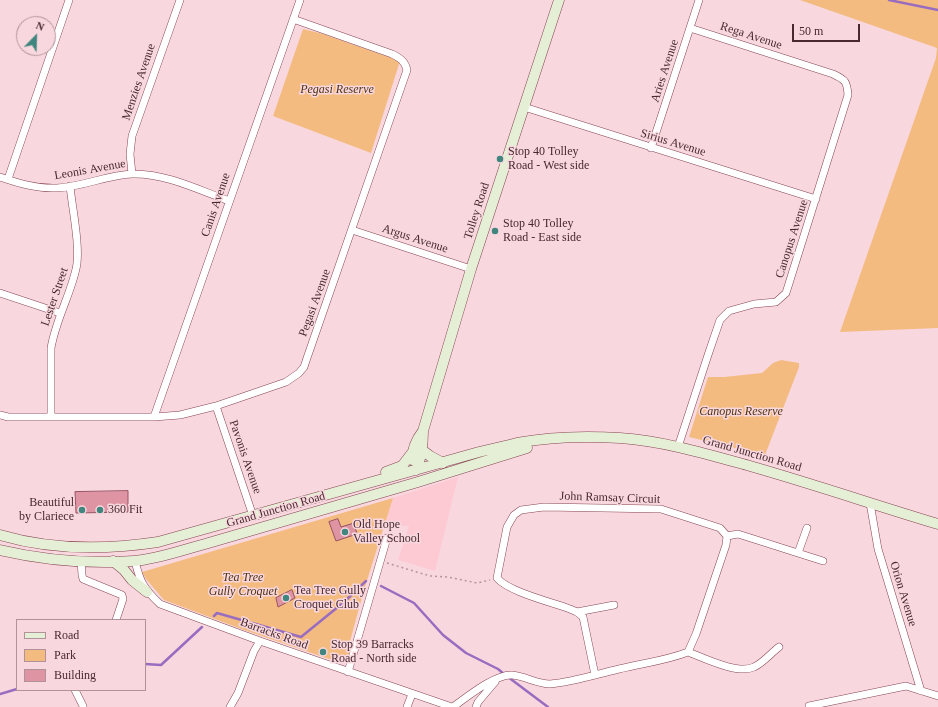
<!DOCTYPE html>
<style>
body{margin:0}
#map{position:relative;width:938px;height:707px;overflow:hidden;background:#f8d8de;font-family:"Times New Roman",serif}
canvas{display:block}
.legend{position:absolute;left:16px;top:619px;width:130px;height:72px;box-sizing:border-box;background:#f8d8de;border:1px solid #b19298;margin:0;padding:5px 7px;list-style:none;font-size:12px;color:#47292f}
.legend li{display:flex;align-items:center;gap:8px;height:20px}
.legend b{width:20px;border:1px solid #b19298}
.north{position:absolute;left:16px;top:16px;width:40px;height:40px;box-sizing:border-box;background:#f8d8de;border:1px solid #b19298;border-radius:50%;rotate:23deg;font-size:11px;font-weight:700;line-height:16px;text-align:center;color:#47292f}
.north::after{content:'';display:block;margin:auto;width:14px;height:18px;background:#40867f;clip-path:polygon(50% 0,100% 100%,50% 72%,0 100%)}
.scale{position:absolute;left:792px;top:24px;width:68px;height:18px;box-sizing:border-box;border:2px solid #47292f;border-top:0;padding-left:5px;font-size:12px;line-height:14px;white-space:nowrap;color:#47292f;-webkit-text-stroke:3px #f8d8de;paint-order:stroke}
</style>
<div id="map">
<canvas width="938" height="707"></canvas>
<ul class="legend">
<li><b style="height:5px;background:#e5efd6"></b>Road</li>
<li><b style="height:11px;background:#f4bb81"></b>Park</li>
<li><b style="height:11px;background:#de94a3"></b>Building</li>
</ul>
<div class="north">N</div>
<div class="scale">50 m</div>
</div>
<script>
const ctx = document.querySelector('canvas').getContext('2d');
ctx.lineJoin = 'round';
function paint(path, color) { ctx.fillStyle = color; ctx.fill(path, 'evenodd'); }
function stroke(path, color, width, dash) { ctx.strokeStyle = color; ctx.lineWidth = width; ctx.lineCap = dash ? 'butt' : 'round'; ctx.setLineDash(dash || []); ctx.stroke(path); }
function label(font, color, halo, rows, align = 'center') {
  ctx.font = font + ' "Times New Roman",serif'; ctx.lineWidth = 3; ctx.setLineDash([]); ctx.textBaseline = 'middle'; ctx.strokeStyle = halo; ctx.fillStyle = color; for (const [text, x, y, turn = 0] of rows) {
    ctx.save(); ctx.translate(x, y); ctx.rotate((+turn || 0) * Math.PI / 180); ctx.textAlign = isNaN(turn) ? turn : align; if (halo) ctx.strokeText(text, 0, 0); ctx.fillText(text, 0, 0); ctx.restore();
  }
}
paint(new Path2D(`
 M458,477l-23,94 -37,-11 11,-34 -25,-1 9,-27z`), '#fdc9d2');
paint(new Path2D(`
 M800,0h138v328l-98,4 96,-274 1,-10z
 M303,29l20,5 77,27 -29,92 -98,-37z
 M781,360l18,3v4l-34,88 -76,-18 19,-60h16l38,-4 11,-10z
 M393,498l-29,92 -15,55c2,9 0,11 -8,16l-12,-2 -82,-28 -83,-31 -18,-21 -4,-7z`), '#f4bb81');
stroke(new Path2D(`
 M889,0l49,10
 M381,586l33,17 29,32 23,18 32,16 6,5
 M214,616l3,-3 84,24 43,-35 22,-21
 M145,664l16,1 41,-38
 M508,677l40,30
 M0,694l17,-5`), '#986dc0', 2.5);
const building = new Path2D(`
 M128,491v21l-52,1 -1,-21z
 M338,519l3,8 13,-4 3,11 -21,7 -7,-19z
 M292,590l3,8 -17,9 -2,-9z`);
paint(building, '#de94a3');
stroke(building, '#975462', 1);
const street = new Path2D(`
 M524,107l292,92
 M651,148l48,-148
 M132,174l-2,-20 2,-18 48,-136
 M0,177c18,6 37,12 57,11 25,-1 50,-13 75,-14 33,-1 67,16 97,27
 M8,179l61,-179
 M352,230l119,39
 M0,293l60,20
 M216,406l37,110
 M0,415l8,2h146l26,-2 36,-9 70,-24 13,-9 5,-6 3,-9 100,-288c-2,-9 -7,-12 -15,-16l-99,-35
 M51,416v-68c5,-29 19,-52 25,-79 5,-20 -4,-62 -6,-83
 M154,417l146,-417
 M678,447l30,-92 12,-35 9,-9 25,-7 22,-2 10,-9 62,-198c-1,-13 -2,-15 -15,-21l-143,-46
 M870,503l8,46 43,142
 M727,536l11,-2 85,27
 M798,553l9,-25
 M81,561l1,14 1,4 39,16 1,4 -7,21
 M135,561c5,21 9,28 25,43l100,37 192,66
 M577,612l37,-7
 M688,652c16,6 50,23 66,15 9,-4 17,-14 25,-20
 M348,672l39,-134
 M75,690l8,16
 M809,706l97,-20 32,10
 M230,707l8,-14 16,-42 6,-10
 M407,707l5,-13
 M453,707c14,-10 42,-33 59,-32 13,1 25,9 38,9 23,-2 47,-10 69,-15 24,-6 46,-8 69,-17l8,-18 30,-89 1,-9 -7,-8 -59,-19 -117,-2 -23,3 -7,5 -7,12 -10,51c12,14 54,24 73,31l7,3 6,5 12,58
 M476,707l2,-5 17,-20`);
const secondary = new Path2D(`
 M422,450l8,6 13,7
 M412,460c0,-12 4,-20 11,-29
 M416,470c6,-12 7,-26 7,-39l48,-162 88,-269
 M386,472l16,-6 10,-13
 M0,535c51,15 105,15 158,7l321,-90c13,-3 26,-6 38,-9 32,-6 71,-7 103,-5 44,3 87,16 130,28 63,18 125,39 188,58
 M0,550c43,10 89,14 134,11 24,-2 48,-11 71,-17l213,-62 109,-34
 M113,561l11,9 8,10 15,12`);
stroke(street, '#874554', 8);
stroke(secondary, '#874554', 11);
stroke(new Path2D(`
 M387,563l43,13 18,1 29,6 13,-3`), '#b5959b', 1.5, [2, 3]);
stroke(street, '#fff', 7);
stroke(secondary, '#e5efd6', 10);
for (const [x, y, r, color] of [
 [500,159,4,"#40867f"],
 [495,231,4,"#40867f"],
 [82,510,4,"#40867f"],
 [100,510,4,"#40867f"],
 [345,532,4,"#40867f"],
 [286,598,4,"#40867f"],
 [323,652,4,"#40867f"]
]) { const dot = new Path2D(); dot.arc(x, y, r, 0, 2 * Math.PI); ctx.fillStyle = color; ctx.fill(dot); stroke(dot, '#f8d8de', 1.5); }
label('12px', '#47292f', '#f8d8de', [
 ["Rega Avenue",751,36,18],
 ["Aries Avenue",665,71,-72],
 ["Menzies Avenue",139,82,-71],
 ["Sirius Avenue",673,143,17],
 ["Leonis Avenue",90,170,-10],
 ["Canis Avenue",216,205,-71],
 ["Tolley Road",477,211,-72],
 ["Argus Avenue",415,239,18],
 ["Canopus Avenue",792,239,-72],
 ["Lester Street",55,297,-71],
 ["Pegasi Avenue",315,303,-70],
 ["Grand Junction Road",752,454,16],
 ["Pavonis Avenue",245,457,71],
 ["John Ramsay Circuit",610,498,2],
 ["Grand Junction Road",276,510,-16],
 ["Orion Avenue",903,594,73],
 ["Barracks Road",274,634,20]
]);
label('italic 12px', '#4f320f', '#f8d8de', [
 ["Pegasi Reserve",337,90],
 ["Canopus Reserve",741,412],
 ["Tea Tree",243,578],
 ["Gully Croquet",243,592]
]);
label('12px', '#47292f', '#f8d8de', [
 ["Stop 40 Tolley",508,152],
 ["Road - West side",508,166],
 ["Stop 40 Tolley",503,224],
 ["Road - East side",503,238],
 ["Beautiful",74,503,"right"],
 ["by Clariece",74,517,"right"],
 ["360 Fit",108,510],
 ["Old Hope",353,525],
 ["Valley School",353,539],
 ["Tea Tree Gully",294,591],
 ["Croquet Club",294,605],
 ["Stop 39 Barracks",331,645],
 ["Road - North side",331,659]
], 'left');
</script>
